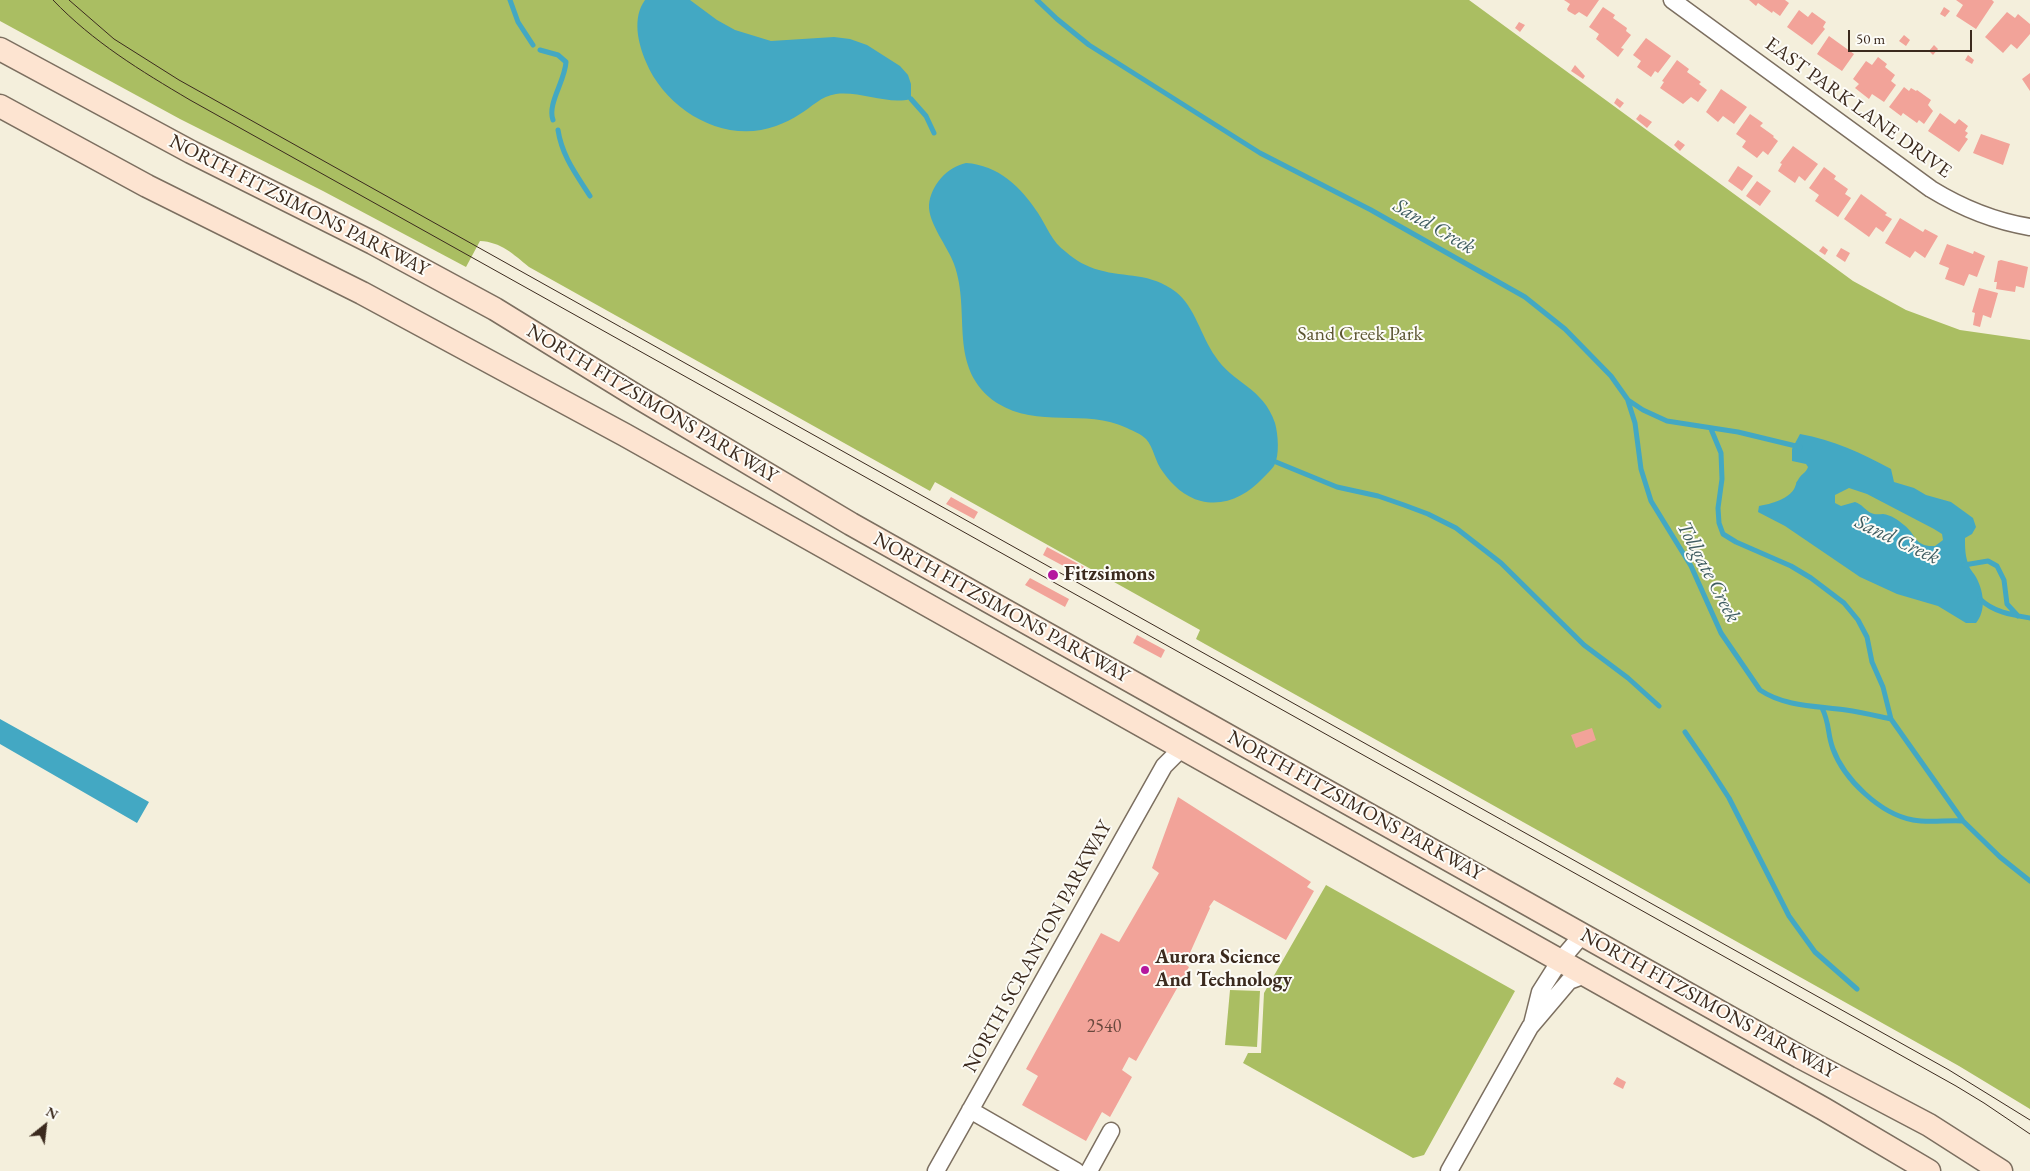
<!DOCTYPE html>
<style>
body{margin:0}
#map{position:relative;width:2030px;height:1171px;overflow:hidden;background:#f4efdc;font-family:"EB Garamond",serif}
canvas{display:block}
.north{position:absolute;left:20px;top:1101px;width:50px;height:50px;-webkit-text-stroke:4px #fdfcf7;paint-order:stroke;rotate:29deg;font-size:14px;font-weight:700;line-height:20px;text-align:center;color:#3b2a1e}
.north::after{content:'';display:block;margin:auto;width:18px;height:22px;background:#3b2a1e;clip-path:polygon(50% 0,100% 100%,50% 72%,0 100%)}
.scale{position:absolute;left:1848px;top:30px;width:124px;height:22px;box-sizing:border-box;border:2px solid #3b2a1e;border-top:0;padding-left:6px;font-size:15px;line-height:18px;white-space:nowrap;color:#3b2a1e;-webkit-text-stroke:4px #fdfcf7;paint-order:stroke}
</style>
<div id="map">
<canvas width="2030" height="1171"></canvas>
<div class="north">N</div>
<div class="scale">50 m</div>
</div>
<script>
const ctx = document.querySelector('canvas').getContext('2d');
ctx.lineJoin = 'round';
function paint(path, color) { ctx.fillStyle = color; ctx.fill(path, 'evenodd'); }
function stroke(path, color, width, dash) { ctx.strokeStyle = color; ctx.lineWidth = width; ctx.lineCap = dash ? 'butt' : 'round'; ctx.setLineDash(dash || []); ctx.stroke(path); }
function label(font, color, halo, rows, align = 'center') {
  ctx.font = font + ' "EB Garamond",serif'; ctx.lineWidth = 4; ctx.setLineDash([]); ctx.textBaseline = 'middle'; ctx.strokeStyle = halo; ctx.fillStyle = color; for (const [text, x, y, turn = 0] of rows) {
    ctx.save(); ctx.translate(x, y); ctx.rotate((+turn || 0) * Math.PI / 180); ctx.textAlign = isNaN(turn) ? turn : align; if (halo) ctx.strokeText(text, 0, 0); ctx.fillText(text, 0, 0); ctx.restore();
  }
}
paint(new Path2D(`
 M0,0h1469l384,281 53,29 54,20 70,10v769l-71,-43 -763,-427 4,-9 -265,-148 -5,9 -401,-224c-16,-13 -28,-25 -49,-26l-14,26 -143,-76 -143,-72 -180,-98z
 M1326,885l189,106 -91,164 -11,3 -170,-95 5,-10h13l3,-60z
 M1230,990l30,1 -3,56 -32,-2z`), '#aabe62');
paint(new Path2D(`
 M645,0h45l27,20 18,10 36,11 63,-4 16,2 17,6 33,21 8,9 3,9v15c-24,6 -50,-8 -75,-5 -15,2 -24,13 -36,20 -7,5 -16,9 -24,12 -52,19 -110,-16 -130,-64 -8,-19 -14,-44 -1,-62z
 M966,163c32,2 55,24 72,50 9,14 14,29 28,39 9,8 21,15 33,18 27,8 51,2 77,22 19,15 25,44 39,64 18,28 48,31 60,67 3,11 5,32 -1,43 -3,4 -7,8 -11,12 -16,17 -38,29 -62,23 -16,-4 -29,-16 -38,-29 -8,-10 -9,-24 -17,-33 -5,-5 -13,-8 -19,-11 -42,-20 -89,1 -130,-25 -51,-35 -25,-90 -43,-139 -6,-17 -26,-41 -25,-59 2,-20 18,-38 37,-42z
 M1800,434c33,6 62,19 91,35l3,13 20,6 12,7 25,7 22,16 3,9 -4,7 -7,4c0,10 0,18 4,28 1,4 6,8 8,13 7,14 9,32 -1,44h-10l-28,-17 -41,-12 -37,-17 -75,-51 -27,-14 1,-6c12,-2 31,-7 36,-19 3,-7 -1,-1 3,-7 3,-6 8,-7 10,-13l-2,-3 -14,-3v-12zM1849,488l18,6 67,35 8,5 1,6 -8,6c-21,1 -18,-11 -31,-21 -6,-5 -13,-10 -21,-11 -4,0 -8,1 -12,-1 -6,-3 -9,-9 -16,-11l-14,4 -6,-3v-8z
 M0,719l149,83 -12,21 -137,-79z`), '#43a8c3');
stroke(new Path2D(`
 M510,0l8,22 15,23
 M1037,0l20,19 32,26 171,108 111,57 154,87 40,32 46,47 17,24 15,10 24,11 71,11 62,15
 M540,50l18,5 8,7c-1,19 -19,42 -13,58
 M911,99l15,17 8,17
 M558,130c4,26 18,44 32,66
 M1628,401l7,22 6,46 10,32 40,65 30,67 39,57c25,17 58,16 86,20 15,2 31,6 45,9
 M1711,429l10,24 1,26 -4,29 1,15 4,11 13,8 55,24 20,12 33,25 14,17 9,17 5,25 11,25 8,32 72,102 37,36 30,24
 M1276,462l61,25 41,9 26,9 24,9 28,14 45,35 83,82 44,33 31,28
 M1964,565l24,-4 9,5 7,14 3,24 11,12
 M1980,599c13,13 32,16 50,19
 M1822,708c8,16 5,25 11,41 11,30 47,65 80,71 15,3 33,0 50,1
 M1685,732l22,32 22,34 60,118 26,36 42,37`), '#43a8c3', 5);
paint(new Path2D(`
 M1564,0h35l-12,17 -8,-5 -4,3 -7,-4 -1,-2 3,-5z
 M1749,0h36l4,3 -9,13 -7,-5 -1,2 -14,-10 -2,3z
 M1956,0h36l2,2 -18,27 -20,-13 7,-11z
 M1603,7l12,8 -2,3 14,10 -1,3 5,4 -10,13 3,1 -6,8 -22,-18 3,-5 -10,-7z
 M1944,7l6,4 -5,6 -5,-3z
 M1799,10l9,7 4,-5 14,10 -3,5 2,2 -13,16 -25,-18z
 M2007,12l8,6 3,-4 12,10v10l-13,15 -6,-5 -8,9 -18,-16z
 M1519,22l6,3 -5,7 -5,-4z
 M1904,35l6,5 -4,6 -7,-5z
 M1829,36l25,18 -12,17 -25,-17z
 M1646,38l25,18 -13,17 -3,-2 -4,6 -14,-10 4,-6 -8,-6z
 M1934,45l4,4 -5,6 -4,-4z
 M1968,55l6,5 -2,4 -7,-4z
 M1878,57l9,7 -2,3 10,8 -4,6 5,4 -12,17 -12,-8 -3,5 -14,-11 4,-4 -6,-5 13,-18 6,4z
 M1677,60l12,9 -2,3 14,10 -2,2 8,6 -9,12 -7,-5 -8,7 -23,-16 4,-6 -2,-1z
 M1575,65l10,11 -2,3 -12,-8z
 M2030,73v18l-8,-12z
 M1904,87l5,4 2,-3 5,3 1,-1 14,10 -3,5 5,6 -9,13 -5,-4 -2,3 -14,-10 -2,3 -12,-9z
 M1721,89l26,18 -13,17 -11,-8 -5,6 -12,-10z
 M1617,98l7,5 -4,5 -6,-5z
 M1940,113l15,11 4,-5 9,7 -3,5 3,2 -3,4 3,2 -9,13 -31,-21z
 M1640,114l12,8 -5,6 -11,-9z
 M1750,114l13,9 -3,3 14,10 -1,1 5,4 -10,14 -5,-4 -6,7 -15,-11 4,-6 -10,-7z
 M1981,134l29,10 -7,21 -30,-12z
 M1678,140l7,5 -5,6 -6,-6z
 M1793,146l25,18 -13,17 -6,-5 -4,7 -17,-12 4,-7 -2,-1z
 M1738,166l15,10 -11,15 -14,-10z
 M1824,167l12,9 -2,3 14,10 -3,5 6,4 -13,19 -23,-16 4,-6 -10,-7z
 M1757,181l14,10 -11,15 -14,-10z
 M1861,194l26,19 -2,2 7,4 -9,13 -7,-5 -7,10 -25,-18z
 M1900,218l23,14 2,-3 13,7 -13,22 -10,-7 -5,7 -25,-15z
 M1947,244l26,10 1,-3 11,5 -8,21 -8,-3 -5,12 -19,-7 4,-11 -10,-4z
 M1823,246l5,4 -3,5 -6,-4z
 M1841,248l9,5 -5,9 -9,-6z
 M2001,260l27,7 -4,21 -8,-2 -1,6 -19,-3 1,-7h-3l4,-21z
 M1979,288l19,5 -7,25 -8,-3 -3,12 -7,-2 2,-12 -3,-1z
 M951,497l27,15 -4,7 -28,-15z
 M1047,547l39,21 -4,8 -39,-21z
 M1030,578l39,21 -4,8 -40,-22z
 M1137,635l28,15 -4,8 -28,-15z
 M1592,728l4,12 -20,8 -5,-13z
 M1178,797l133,85 -4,5 7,4 -28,49 -72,-40 -5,7 1,1 -25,56 4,3 -53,94 -7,-4 -7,13 10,7 -22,40 -8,-5 -16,29 -64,-36 16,-29 -12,-7 75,-136 18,9 40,-69 -7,-5z
 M1617,1077l9,5 -3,7 -10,-5z`), '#f2a399');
const minor = new Path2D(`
 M1672,0l259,189c31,19 62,32 99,38
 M1532,1024l8,-32 19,-30 24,-28
 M970,1110l106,61
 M936,1171l228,-405 18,-18
 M1089,1171l22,-40
 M1449,1171l81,-144 39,-46 16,-6`);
const secondary = new Path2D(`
 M0,49l191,103 182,91 122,66 146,90 210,125 949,533 129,68 72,46
 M0,106l147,80 215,107 263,142 1199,674 105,62`);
stroke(minor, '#7c6f60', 19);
stroke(secondary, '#7c6f60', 25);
stroke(minor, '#fff', 16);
stroke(secondary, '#fde4d1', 22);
stroke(new Path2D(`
 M53,0c40,42 88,71 137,100l1766,986 28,17 46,31
 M69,0l45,39 65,41 1770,990 81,50`), '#3b2a1e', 1);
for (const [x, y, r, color] of [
 [1053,575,6,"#b5179e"],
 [1145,970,5,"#b5179e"]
]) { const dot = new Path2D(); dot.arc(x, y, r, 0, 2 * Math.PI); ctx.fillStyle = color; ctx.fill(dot); stroke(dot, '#fdfcf7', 2); }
label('18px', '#69483d', null, [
 ["2540",1104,1027]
]);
label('20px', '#3b2a1e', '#fdfcf7', [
 ["EAST PARK LANE DRIVE",1858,108,36],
 ["NORTH FITZSIMONS PARKWAY",299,206,27],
 ["NORTH FITZSIMONS PARKWAY",652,404,31],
 ["NORTH FITZSIMONS PARKWAY",1001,608,29],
 ["NORTH FITZSIMONS PARKWAY",1355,806,29],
 ["NORTH SCRANTON PARKWAY",1038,947,-61],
 ["NORTH FITZSIMONS PARKWAY",1708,1004,29]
]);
label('20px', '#5c5632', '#fdfcf7', [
 ["Sand Creek Park",1360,335]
]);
label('bold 20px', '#3b2a1e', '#fdfcf7', [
 ["Fitzsimons",1064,575],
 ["Aurora Science",1155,958],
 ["And Technology",1155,981]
], 'left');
label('italic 21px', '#3e5c60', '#fdfcf7', [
 ["Sand Creek",1434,227,30],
 ["Sand Creek",1897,540,25],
 ["Tollgate Creek",1708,572,62]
]);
</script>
